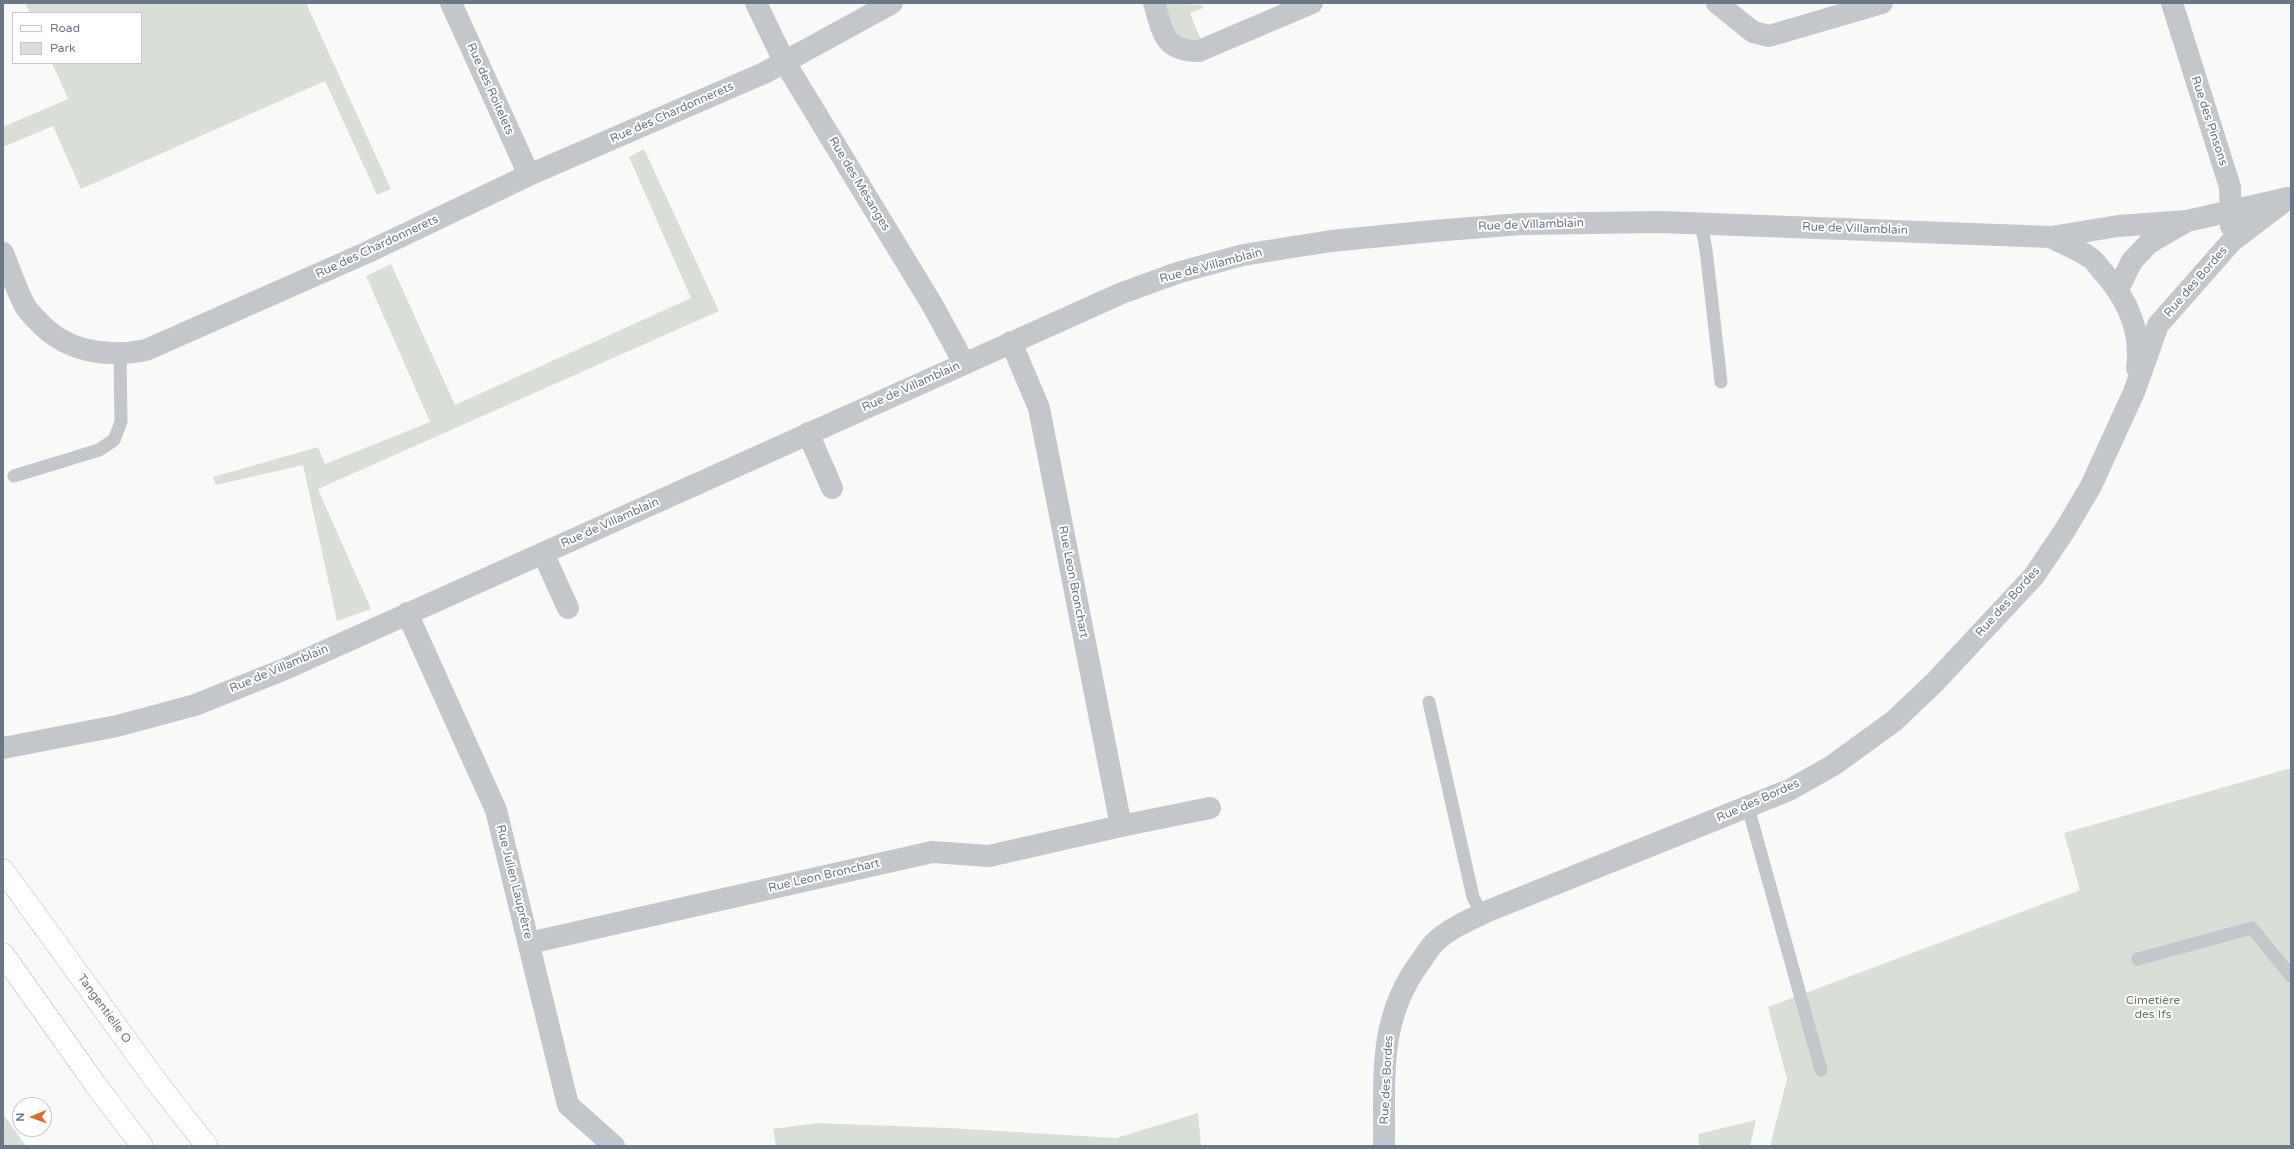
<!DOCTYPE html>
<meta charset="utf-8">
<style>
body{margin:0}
#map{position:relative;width:2294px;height:1149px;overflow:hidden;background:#f9faf8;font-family:"Varela Round",sans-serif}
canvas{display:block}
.frame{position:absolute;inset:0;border:4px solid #697788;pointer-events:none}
.legend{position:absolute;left:12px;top:12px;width:130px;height:52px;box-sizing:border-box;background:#fff;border:1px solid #c3c9cf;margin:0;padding:5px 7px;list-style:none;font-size:12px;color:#697788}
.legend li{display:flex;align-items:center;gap:8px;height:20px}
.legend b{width:20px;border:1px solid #c3c9cf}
.north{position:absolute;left:12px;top:1097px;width:40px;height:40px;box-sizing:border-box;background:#fff;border:1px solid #c3c9cf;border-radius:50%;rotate:269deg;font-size:11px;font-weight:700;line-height:16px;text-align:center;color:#697788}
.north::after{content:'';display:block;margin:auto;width:14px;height:18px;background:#e36a2e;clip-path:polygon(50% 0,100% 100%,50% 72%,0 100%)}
</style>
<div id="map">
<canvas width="2294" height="1149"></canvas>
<div class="frame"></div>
<ul class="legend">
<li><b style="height:5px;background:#fff"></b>Road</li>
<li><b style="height:11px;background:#d9dfd7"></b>Park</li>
</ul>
<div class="north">N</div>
</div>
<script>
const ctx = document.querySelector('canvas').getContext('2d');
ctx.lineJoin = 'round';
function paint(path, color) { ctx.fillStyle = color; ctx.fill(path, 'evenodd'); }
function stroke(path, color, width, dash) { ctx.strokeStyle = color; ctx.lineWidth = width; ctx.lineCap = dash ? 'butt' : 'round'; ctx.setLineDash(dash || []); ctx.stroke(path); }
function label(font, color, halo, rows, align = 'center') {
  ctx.font = font + ' "Varela Round",sans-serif'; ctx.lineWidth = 4; ctx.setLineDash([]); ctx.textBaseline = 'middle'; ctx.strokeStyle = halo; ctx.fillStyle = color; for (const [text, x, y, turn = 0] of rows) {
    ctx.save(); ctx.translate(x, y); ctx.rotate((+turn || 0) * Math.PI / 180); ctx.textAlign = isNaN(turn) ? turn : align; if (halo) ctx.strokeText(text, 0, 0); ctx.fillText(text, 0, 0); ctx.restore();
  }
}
paint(new Path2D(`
 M25,3h281l85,186 -14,6 -52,-114 -244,108 -28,-63 -50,21v-20l65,-28 -16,-36h89v-50h-111z
 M1163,3l39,2 1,3 -13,5 11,28 -9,2 -16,-6z
 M644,149l75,162 -401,178 53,120 -34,12 -34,-156 -87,20 -3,-8 105,-30 7,17 105,-42 -64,-146 25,-12 64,141 236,-107 -62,-141z
 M2291,768v378h-521l17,-67 -19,-72 312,-117 -16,-57z
 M1198,1113l3,33h-425l-3,-17 44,-6 131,5 168,10z
 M3,1114l23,32h-23z
 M1756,1120l-6,26h-51l-1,-12z`), '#d9dfd7');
const primary = new Path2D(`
 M3,870l153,211 51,65
 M3,954l92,130 47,62`);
stroke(primary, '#b7bbbf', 23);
stroke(new Path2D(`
 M1701,223l5,27 15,132
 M14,476l85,-26 15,-10 7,-18 -1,-68
 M1429,702l44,195 9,17
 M1748,807l73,263
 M2138,959l114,-31 39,48`), '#c3c7cb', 13);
stroke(new Path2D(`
 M451,3l78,172
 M756,3l28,58 149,245 31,57
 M1154,3c9,29 9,48 45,48l113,-48
 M1717,3l36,29 16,4 113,-33
 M2172,3l58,184 1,39
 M2051,237c12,7 27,12 38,20 6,3 10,11 15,16 23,26 38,59 33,95
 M3,253c7,17 13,36 22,53 3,5 8,10 12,14 28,32 70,38 109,30l222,-98 161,-77 235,-102 128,-70
 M2118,289l14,-28 17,-18 33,-19
 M808,433l24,55
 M543,553l25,55
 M407,613l89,197 72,295 46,41
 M3,748l114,-22 78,-21 90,-36 837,-376 58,-21 63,-17 88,-14 102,-10 88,-7 139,-2 391,15 67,-11 69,-5 101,-23
 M1121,826l89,-18
 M529,943l403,-91 57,4 132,-30 -82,-418 -28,-66
 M1384,1146c1,-68 -7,-127 37,-185 4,-6 9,-14 14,-19 15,-14 36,-23 53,-31l301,-121 43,-24 62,-45 41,-39 99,-106 31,-46 26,-44 43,-94 24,-67 74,-84 50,-38`), '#c3c7cb', 22);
stroke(primary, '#fff', 22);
label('12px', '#697788', '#fff', [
 ["Rue des Roitelets",490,89,66],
 ["Rue des Chardonnerets",672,113,-24],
 ["Rue des Pinsons",2209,121,72],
 ["Rue des Mésanges",859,184,59],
 ["Rue de Villamblain",1531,225,-2],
 ["Rue de Villamblain",1855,229,2],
 ["Rue des Chardonnerets",377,247,-25],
 ["Rue de Villamblain",1211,266,-15],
 ["Rue des Bordes",2196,282,-49],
 ["Rue de Villamblain",911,387,-24],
 ["Rue de Villamblain",610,523,-24],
 ["Rue Leon Bronchart",1073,582,79],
 ["Rue des Bordes",2008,602,-48],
 ["Rue de Villamblain",279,669,-23],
 ["Rue des Bordes",1758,801,-24],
 ["Rue Leon Bronchart",824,876,-13],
 ["Rue Julien Lauprêtre",514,882,76],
 ["Tangentielle O",104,1009,54],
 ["Rue des Bordes",1387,1080,-87]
]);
label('12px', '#667a64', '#fff', [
 ["Cimetière",2153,1001],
 ["des Ifs",2153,1015]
]);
</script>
